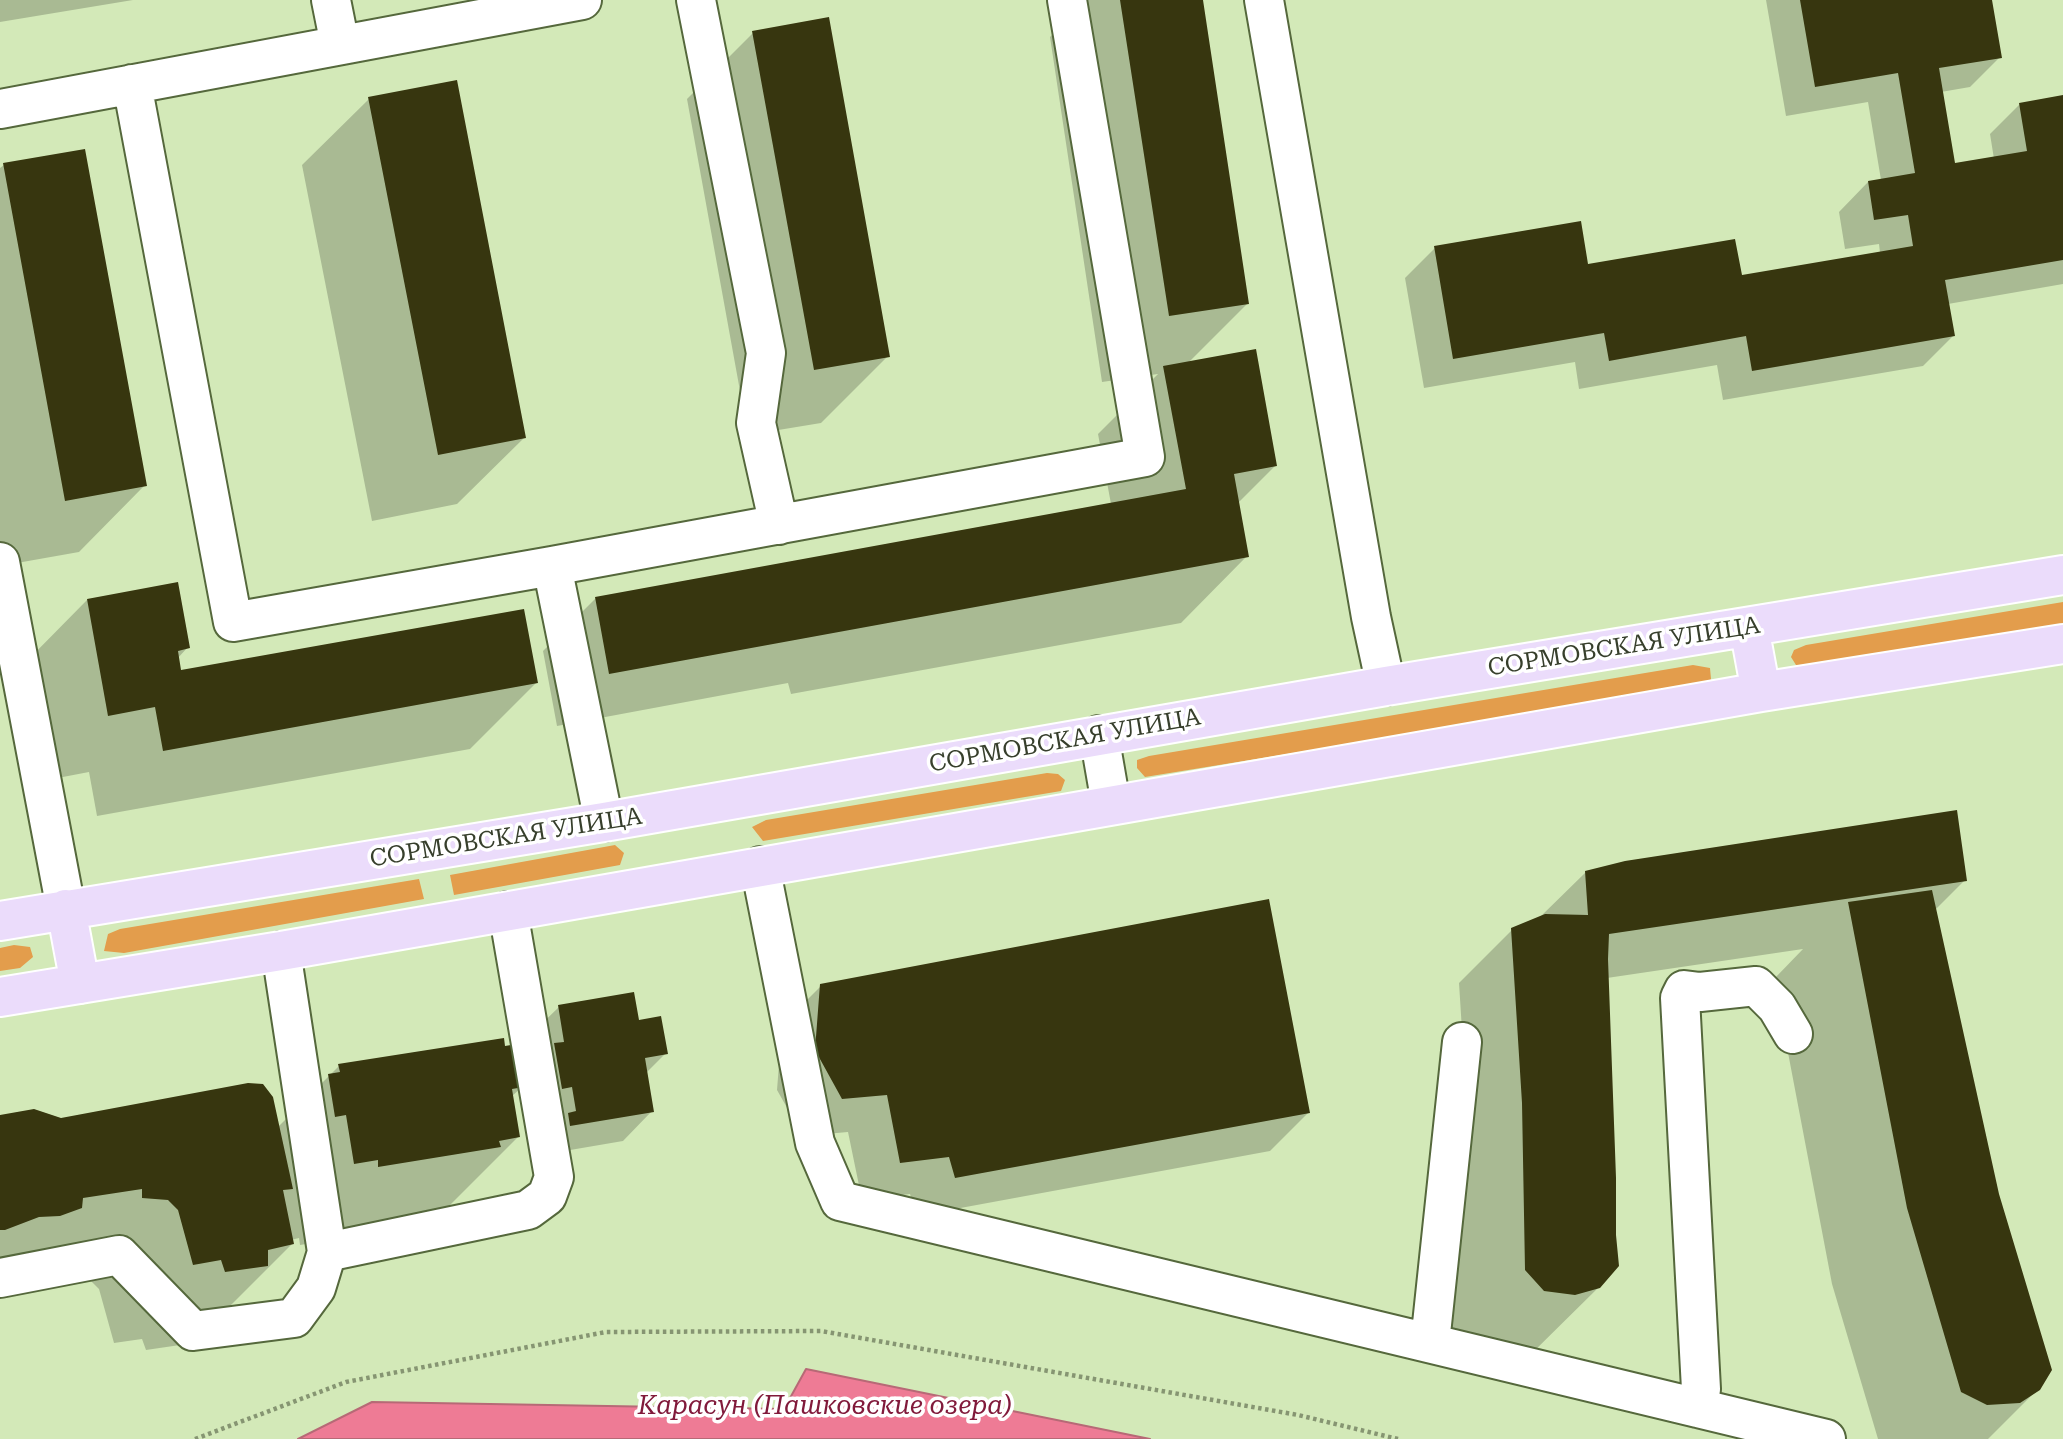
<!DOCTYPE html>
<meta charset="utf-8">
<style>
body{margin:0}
canvas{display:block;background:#d3e9b8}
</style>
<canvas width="2063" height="1439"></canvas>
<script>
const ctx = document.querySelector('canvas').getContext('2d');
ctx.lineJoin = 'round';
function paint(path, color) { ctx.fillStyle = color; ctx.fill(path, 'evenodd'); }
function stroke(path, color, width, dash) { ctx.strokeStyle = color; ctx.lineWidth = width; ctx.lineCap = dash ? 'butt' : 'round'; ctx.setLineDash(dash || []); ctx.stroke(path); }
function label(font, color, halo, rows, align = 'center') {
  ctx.font = font + ' "Roboto Serif",serif'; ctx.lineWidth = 7; ctx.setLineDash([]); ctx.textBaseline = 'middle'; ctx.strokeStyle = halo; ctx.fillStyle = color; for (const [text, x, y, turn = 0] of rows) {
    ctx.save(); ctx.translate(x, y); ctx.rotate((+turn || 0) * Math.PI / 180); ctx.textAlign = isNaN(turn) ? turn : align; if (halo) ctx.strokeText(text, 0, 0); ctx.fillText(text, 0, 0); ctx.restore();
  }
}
paint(new Path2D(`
 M2063,602v23l-255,42 -12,-2 -5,-8 3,-7 12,-5z
 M1693,665l17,3 1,11 -4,7 -562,91 -8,-9v-8l12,-4z
 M1047,773l11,1 7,6 -4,11 -298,50 -11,-14 14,-7z
 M615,845l9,8 -4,12 -166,30 -4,-20z
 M419,879l5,20 -300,54 -20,-2 4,-17 12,-5z
 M14,945l16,2 3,10 -13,11 -20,3v-23z`), '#e39d4c');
const water = new Path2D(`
 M806,1369l344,70h-852l74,-37 412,7z`);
paint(water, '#ee7b95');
stroke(water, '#b76976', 2);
paint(new Path2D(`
 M0,0h133l-133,22z
 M1087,0h114l46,304 -59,59 87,103 -37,37 9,53 -66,67 -390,71 -3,-11 -231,43 -14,-75 53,-53 515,-94 -13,-70 60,-60 -56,8 -52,-345z
 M1766,0h224l10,57 -30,30 -29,5 12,73 41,-6 -4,-25 30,-30 43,-7v187l-115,20 5,32 -30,30 -200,34 -6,-35 -138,24 -4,-27 -151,26 -19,-110 30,-30 152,18 153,11 140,-24 -1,-9 -34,5 -6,-37 29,-30 13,-2 -13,-78 -82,14z
 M753,33l135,323 -67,67 -73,12 -61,-336z
 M369,99l155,339 -67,66 -85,17 -70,-356z
 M4,165l141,320 -66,67 -79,14v-398z
 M87,600l101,47 -11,12 3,13 356,11 -66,66 -373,67 -8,-44 -47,9 -21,-114z
 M1586,872l379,8 -30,30 103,479 -50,50h-110l-46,-155 -58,-305 29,-30 -196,29 -8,309 -76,75 -73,-17 -3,-165 23,-22 -11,-175 53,-53 27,-12z
 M821,986l487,127 -38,38 -353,65 -7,-22 -48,6 -14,-68 -45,4 -26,-46 5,-65z
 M559,1007l78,15 29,31 -20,20 6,38 -29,30 -82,14 -12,-119z
 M339,1066l183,21 -11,10 7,40 -79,79 -19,10 -120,19 -1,-7 -8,2 1,4 -79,79 -26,21 -41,6 -4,-11 -28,4 -15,-54 -10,-10 -89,8v-170l278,10z`), '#0003');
paint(new Path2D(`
 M1120,0h83l46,304 -80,12z
 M1800,0h192l10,58 -63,10 16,95 72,-12 -8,-48 44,-8v165l-118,20 10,56 -203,35 -6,-35 -137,25 -5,-28 -151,26 -19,-113 147,-25 7,43 147,-25 7,36 171,-29 -5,-31 -34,5 -6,-39 47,-8 -17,-100 -83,14z
 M829,17l61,340 -76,13 -62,-339z
 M457,80l69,358 -88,17 -70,-358z
 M85,149l62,337 -82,15 -62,-338z
 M1256,349l21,117 -43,8 15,83 -640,117 -14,-77 591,-108 -23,-123z
 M178,582l12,66 -12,3 3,19 343,-61 14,74 -375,68 -8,-44 -47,9 -21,-117z
 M1957,810l10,71 -358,53 -1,25 8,219v57l3,31 -19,22 -25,7 -31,-4 -19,-21 -3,-167 -11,-175 34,-14 43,1 -3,-44 40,-10z
 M1932,890l67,304 53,176 -12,20 -20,13 -33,2 -26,-13 -54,-184 -59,-306z
 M1269,899l41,214 -355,65 -6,-21 -49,6 -13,-68 -45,4 -27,-49 5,-66z
 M634,992l5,28 22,-4 7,38 -23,4 9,54 -84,14 -2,-13 8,-2 -4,-24 -10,2 -8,-46 10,-1 -6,-37z
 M504,1038l1,8 12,-2 7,43 -12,2 8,48 -21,4 2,6 -123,20v-7l-24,4 -8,-49 -11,2 -7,-43 12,-2 -2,-8z
 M248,1083l15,1 10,13 20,92 -10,1 11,54 -26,6v16l-43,6 -4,-12 -28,5 -15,-55 -10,-10 -26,-2v-9l-59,9 -1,10 -22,8 -21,1 -34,13h-5v-115l34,-6 27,9z`), '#37360f');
const minor = new Path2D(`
 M331,0l9,45
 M696,0l70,353 -10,70 23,102
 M1264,0l107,617 15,69
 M132,84l101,538 319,-56 593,-109 -78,-457
 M0,109l582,-109
 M0,562l66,347
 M552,566l52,256
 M1099,735l12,69
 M760,866l55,277 25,58 986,238
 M327,1252l201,-42 19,-14 7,-19 -46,-266
 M0,1278l119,-23 74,76 101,-13 22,-30 11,-36 -46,-301
 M1430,1343l32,-301
 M1697,1408l4,-19 -21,-391 4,-8 16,2 56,-6 21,21 16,27`);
const major = new Path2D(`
 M1749,627l12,65
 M66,909l14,75
 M0,921l604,-99 782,-136 677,-111
 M0,997l281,-46 1480,-259 302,-48`);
stroke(minor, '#55683c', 42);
stroke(major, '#fff', 42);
stroke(new Path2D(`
 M195,1439l151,-57 260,-50 215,-1 477,84 100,24`), '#869572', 4.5, [3.5, 3.5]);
stroke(minor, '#fff', 38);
stroke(major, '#ebdcfb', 38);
label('24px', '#373f2c', '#fff', [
 ["СОРМОВСКАЯ УЛИЦА",1624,647,-9],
 ["СОРМОВСКАЯ УЛИЦА",1065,741,-10],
 ["СОРМОВСКАЯ УЛИЦА",506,838,-9]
]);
label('italic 26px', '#811a3b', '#fff', [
 ["Карасун (Пашковские озера)",825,1406]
]);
</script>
